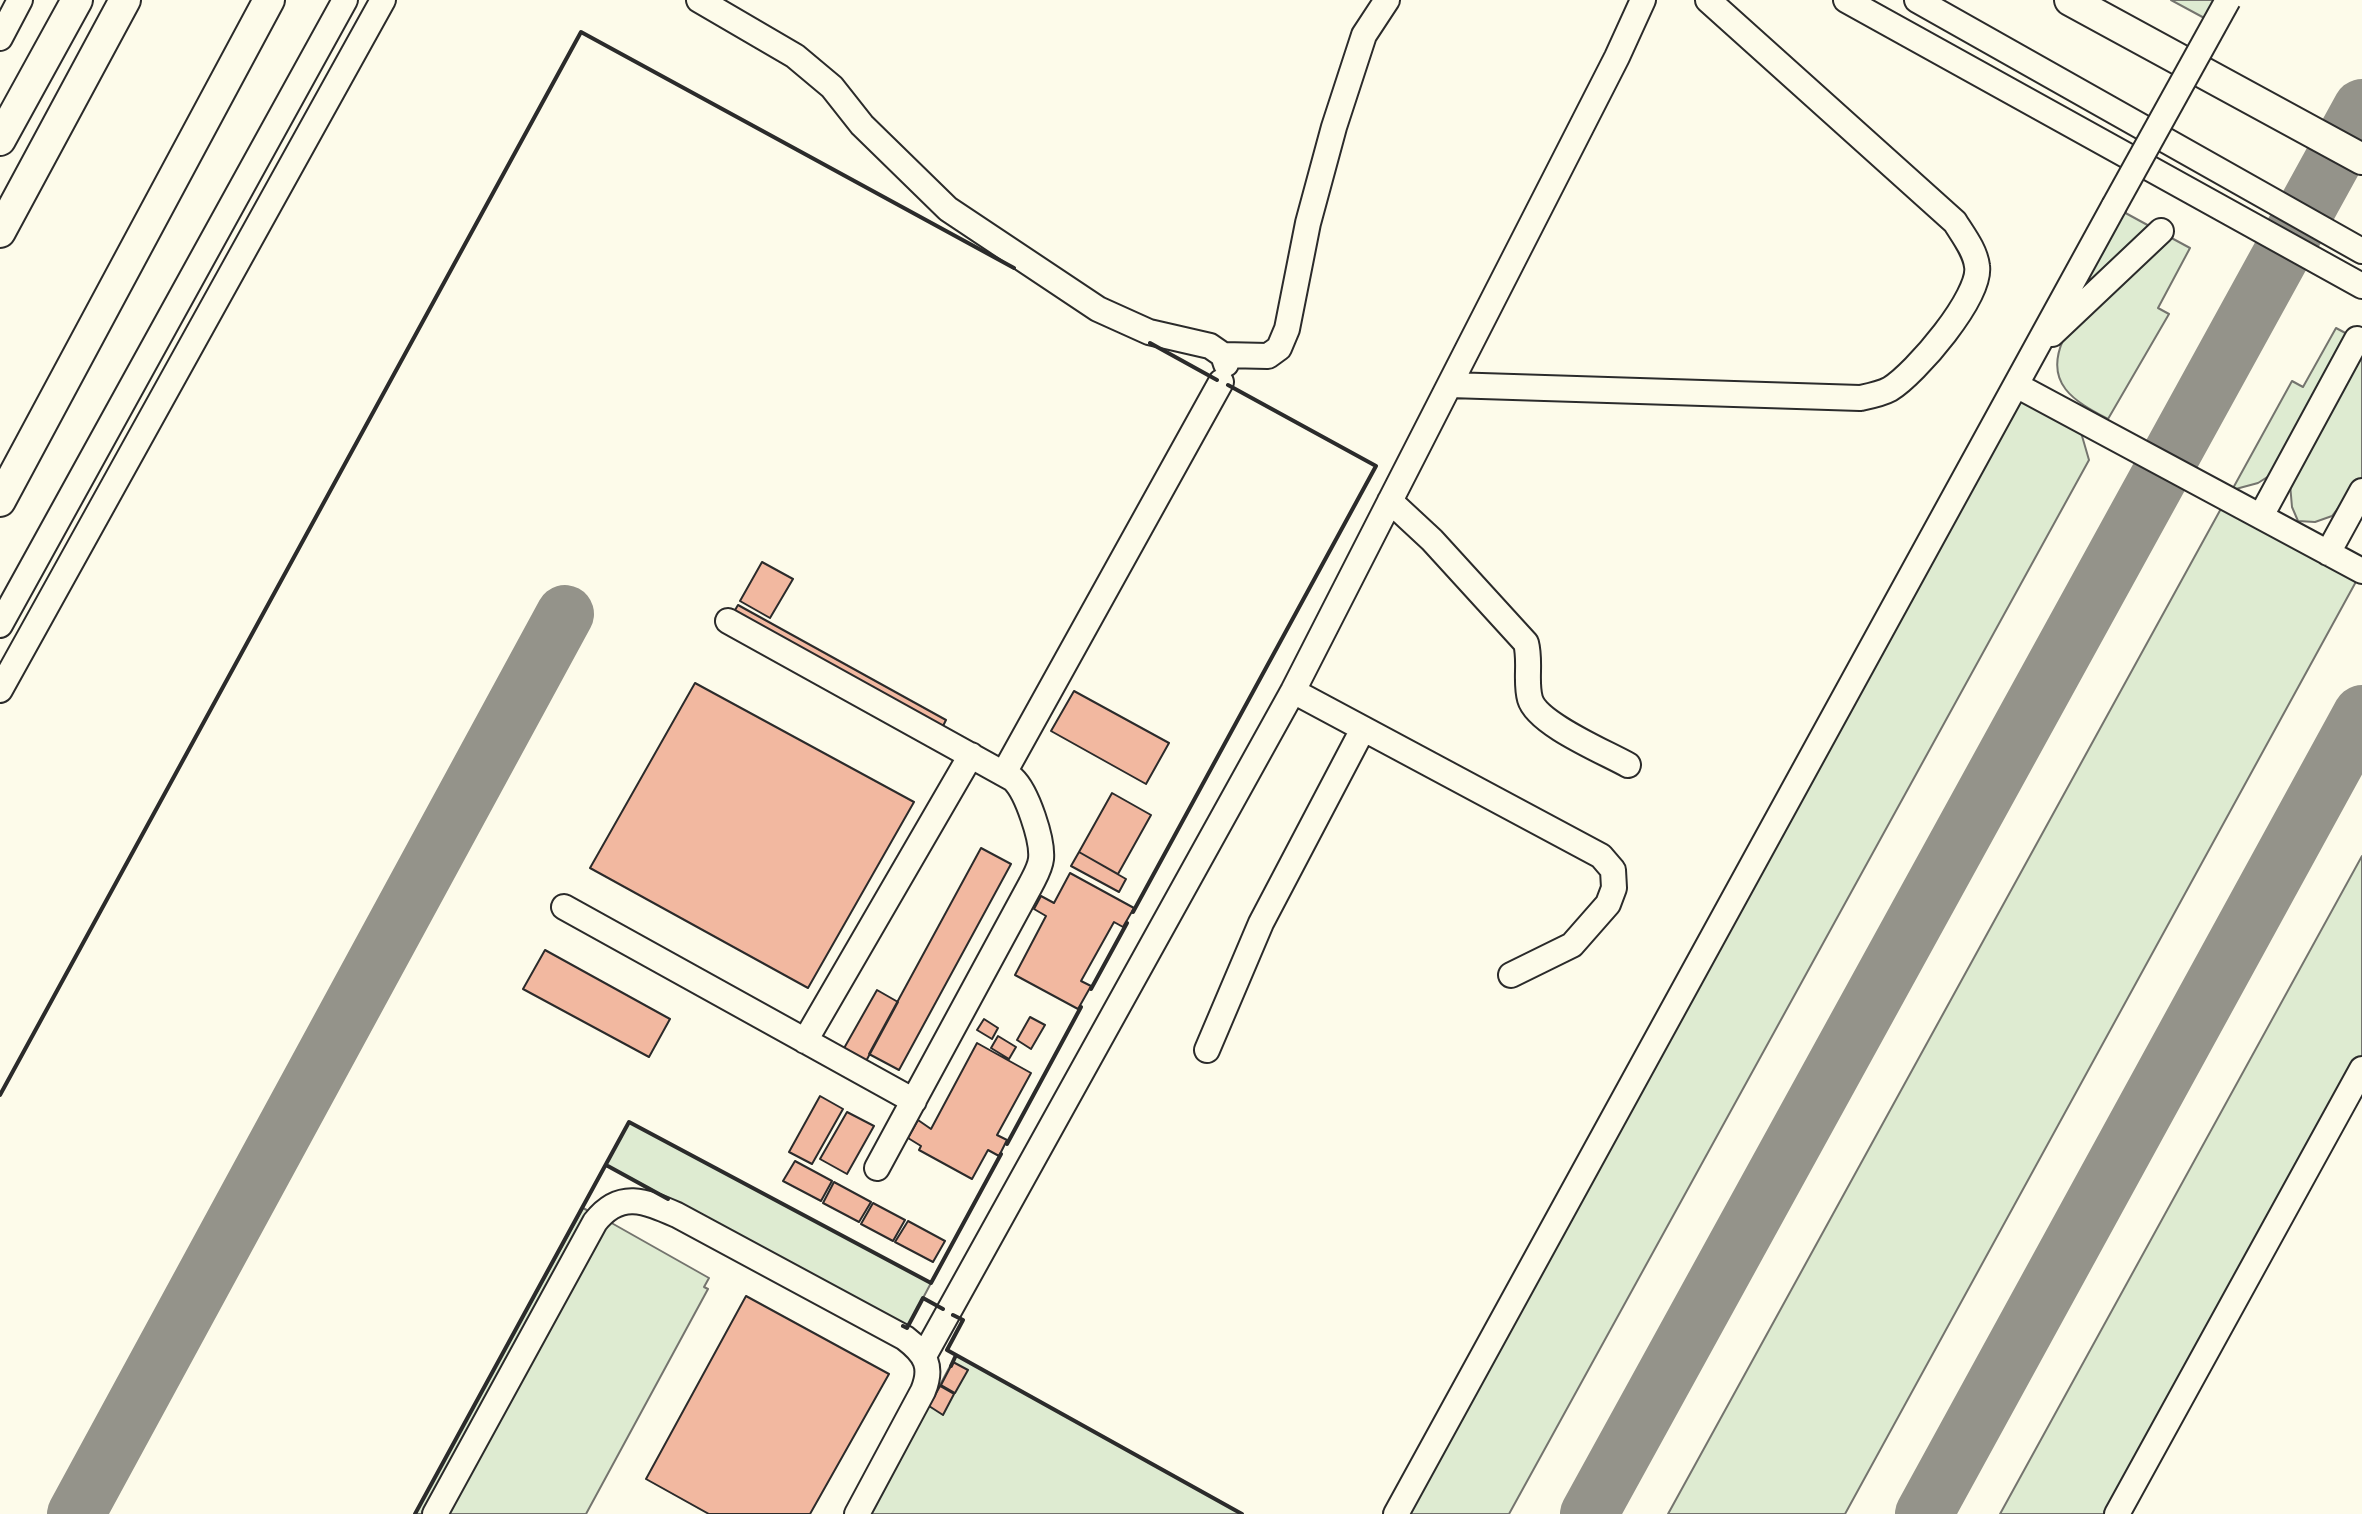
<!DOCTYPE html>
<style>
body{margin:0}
canvas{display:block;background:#fdfbea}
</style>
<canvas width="2362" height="1514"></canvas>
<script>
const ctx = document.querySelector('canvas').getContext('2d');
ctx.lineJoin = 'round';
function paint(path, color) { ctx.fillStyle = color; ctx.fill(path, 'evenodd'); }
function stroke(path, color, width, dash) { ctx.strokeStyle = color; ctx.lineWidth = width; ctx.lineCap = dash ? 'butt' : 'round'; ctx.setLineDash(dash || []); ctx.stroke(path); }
const green = new Path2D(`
 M2171,0h48l-11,20z
 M2120,210l33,18 -95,89z
 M2166,235l24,13 -32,60 11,6 -61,105c-34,-18 -64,-35 -45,-79z
 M2336,328l15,8 -82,140 -11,7 -26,7 60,-109 11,6z
 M2362,346v131l-30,39 -17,6 -17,-1 -6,-14 -2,-23z
 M2018,399l62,30 9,31 -580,1054h-106z
 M2223,505l135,73 -513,936h-177z
 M2362,856v200l-252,458h-110z
 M629,1122l302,161 -24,45 -301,-163z
 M583,1208l11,6 -166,300h-13z
 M608,1221l101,57 -5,9 4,2 -122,225h-143z
 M956,1355l286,159h-371z`);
paint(green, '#deebd1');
stroke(green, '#74746e', 2);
stroke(new Path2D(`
 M76,1514l489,-900
 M1589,1514l773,-1406
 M1924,1514l438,-800`), '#94938a', 58);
const building = new Path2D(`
 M762,562l31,17 -23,39 -30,-17z
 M738,605l208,115 -6,12 -209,-115z
 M695,683l219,119 -106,186 -218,-120z
 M1074,691l95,52 -23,41 -95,-53z
 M1112,793l39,22 -33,59 -39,-22z
 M981,848l30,16 -112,206 -30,-16z
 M1079,852l47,27 -7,13 -48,-26z
 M1070,873l64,35 -11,19 -9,-5 -33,59 10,5 -13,23 -63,-34 31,-59 -12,-7 7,-13 13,7z
 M545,950l125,69 -21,38 -126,-68z
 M877,990l21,12 -33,61 -22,-13z
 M1030,1017l15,8 -14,24 -14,-9z
 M984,1019l14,9 -6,11 -15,-9z
 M998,1036l18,11 -7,12 -18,-11z
 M977,1043l54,30 -34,62 10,5 -8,16 -11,-6 -16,29 -53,-29 2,-4 -13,-8 10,-18 13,9z
 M820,1096l23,13 -31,55 -23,-12z
 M847,1112l27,14 -27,48 -27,-15z
 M795,1161l37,20 -11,20 -38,-20z
 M834,1182l37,20 -12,20 -36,-19z
 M873,1203l32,17 -12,21 -32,-17z
 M908,1221l37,20 -12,21 -38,-20z
 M746,1296l143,78 -79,140h-101l-63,-35z
 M953,1362l15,8 -13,23 -14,-8z
 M940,1386l14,8 -11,21 -14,-9z`);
paint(building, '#f2b8a0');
stroke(building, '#2b2b2b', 2);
const minor = new Path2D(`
 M699,0l96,56 37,31 30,38 86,84 150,100 51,23 61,14 13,9 3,9
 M1846,0l516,286
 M1917,0l445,251
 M0,38l20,-38
 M2052,334l109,-103
 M1223,355l45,1 11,-8 8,-19 21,-106 26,-96 30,-92 23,-35
 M1450,385l410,13c10,-2 21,-4 30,-9 25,-15 92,-93 87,-123 -2,-16 -14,-31 -22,-44l-247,-222
 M2016,385l346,186
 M1390,501l42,39 94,103c5,19 -1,38 4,56 7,25 75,53 98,66
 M2261,516l96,-177
 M2328,553l34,-62
 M728,621l285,158c14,13 30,61 28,80 -1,9 -6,17 -10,25l-154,284
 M0,625l345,-625
 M0,690l383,-690
 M1293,691l308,165 12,14 1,18 -6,16 -36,41 -61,30
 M1004,773l217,-391
 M564,907l350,194
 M805,1041l166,-286
 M1207,1050l54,-127 102,-194
 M924,1356l369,-665 324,-634 26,-57
 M435,1514l160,-292c25,-32 50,-21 82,-7l228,123c21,16 28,29 18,53l-66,123
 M1396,1514l718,-1308
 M2117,1514l245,-445`);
const major = new Path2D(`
 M2070,0l292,159
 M0,140l77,-140
 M0,232l125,-232
 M0,501l269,-501`);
stroke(minor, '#2b2b2b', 28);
stroke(major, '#2b2b2b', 34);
stroke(minor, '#fdfbea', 24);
stroke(major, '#fdfbea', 30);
const minorBridge = new Path2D(`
 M2114,206l114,-206`);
stroke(minorBridge, '#2b2b2b', 28, []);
stroke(minorBridge, '#fdfbea', 24);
stroke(new Path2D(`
 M1150,343l67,37
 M1133,912l243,-446 -148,-81
 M1091,989l36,-66
 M0,1095l581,-1063 433,236
 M1007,1144l74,-137
 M606,1165l62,34
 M903,1326l4,2 16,-30 20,11
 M956,1355l286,159
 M951,1366l5,-11 -9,-5 16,-30 -10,-5
 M415,1514l214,-392 302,161 70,-129`), '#2b2b2b', 4);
</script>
